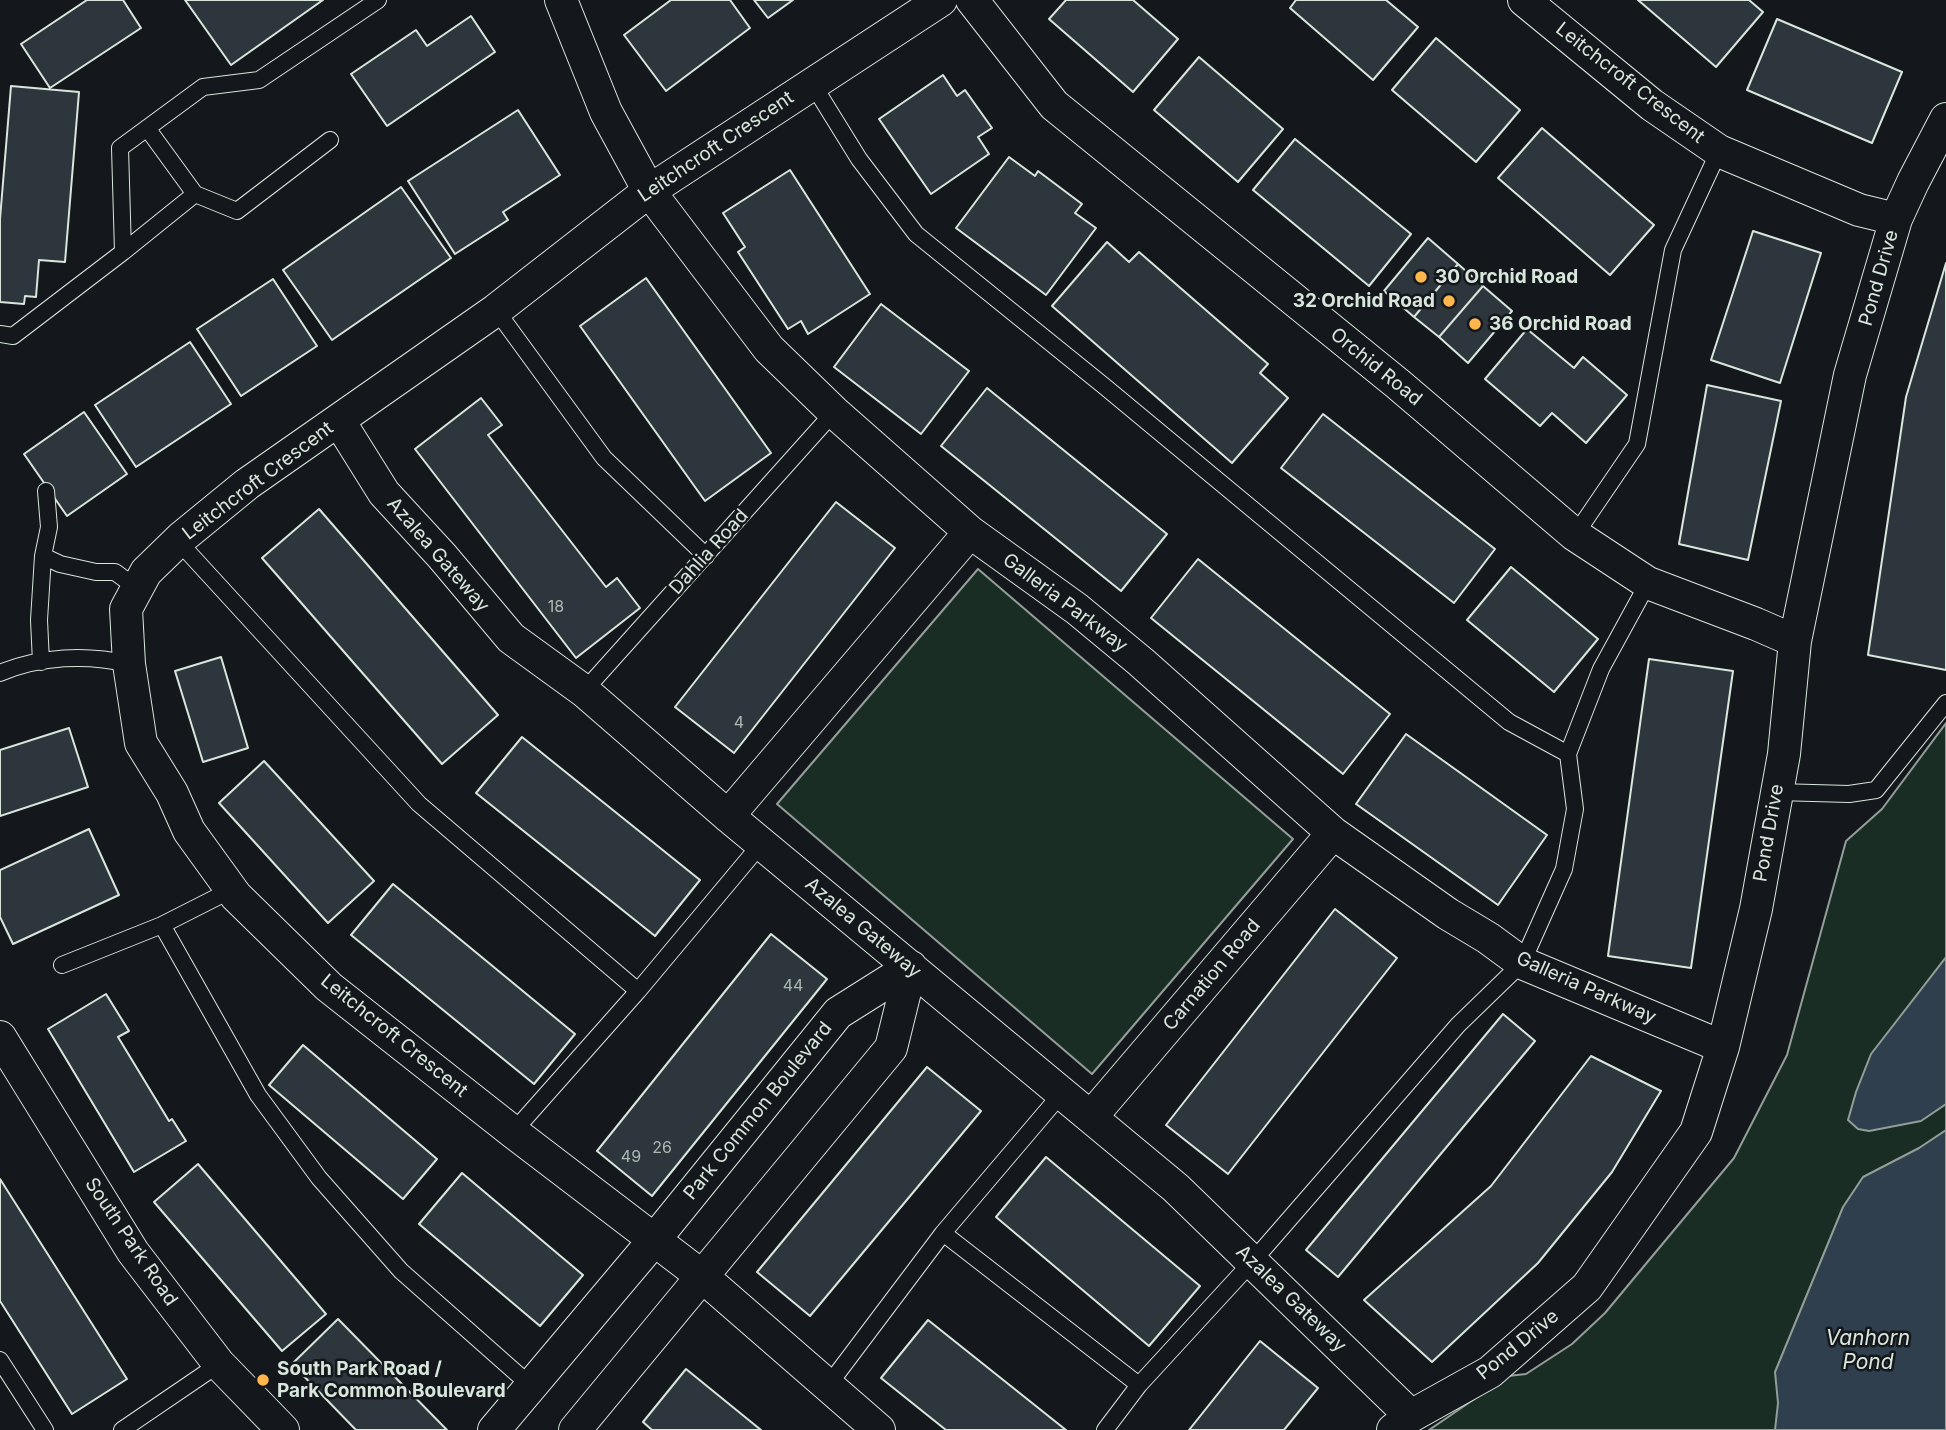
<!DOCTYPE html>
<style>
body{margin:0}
canvas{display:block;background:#14181c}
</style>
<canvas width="1946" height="1430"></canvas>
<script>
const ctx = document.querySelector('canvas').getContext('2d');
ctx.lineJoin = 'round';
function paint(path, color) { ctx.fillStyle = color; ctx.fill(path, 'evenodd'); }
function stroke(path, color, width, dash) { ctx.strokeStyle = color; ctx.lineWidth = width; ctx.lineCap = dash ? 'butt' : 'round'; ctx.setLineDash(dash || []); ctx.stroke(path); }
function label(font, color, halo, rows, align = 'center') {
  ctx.font = font + ' Inter,sans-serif'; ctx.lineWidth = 5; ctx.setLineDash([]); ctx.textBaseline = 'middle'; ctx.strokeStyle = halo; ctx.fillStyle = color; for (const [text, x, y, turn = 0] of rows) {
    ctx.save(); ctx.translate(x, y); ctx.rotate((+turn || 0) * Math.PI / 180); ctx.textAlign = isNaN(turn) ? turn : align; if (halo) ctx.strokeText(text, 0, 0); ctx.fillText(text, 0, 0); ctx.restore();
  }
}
const green = new Path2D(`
 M978,569l315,270 -201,235 -315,-270z
 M1946,723v707h-517l79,-54 18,-2 46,-30 33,-31 129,-155 53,-103 59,-214 36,-32z`);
paint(green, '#1a2d24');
stroke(green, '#939e99', 2);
const water = new Path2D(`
 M1946,957v147l-25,17 -52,10 -11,-2 -10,-9 8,-28 15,-38z
 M1946,1130v300h-171l3,-27 -3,-31 68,-165 20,-30 56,-29z`);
paint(water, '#2f3f4d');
stroke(water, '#939e99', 2);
const building = new Path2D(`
 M87,0h36l18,28 -91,60 -29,-44z
 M185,0h138l-92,65z
 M671,0h59l20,28 -84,63 -42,-56z
 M754,0h39l-25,18z
 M1066,0h67l45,39 -45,53 -84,-73z
 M1296,0h90l32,27 -45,53 -83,-72z
 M1638,0h111l14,12 -47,55z
 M471,16l24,36 -108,74 -36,-52 65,-44 11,16z
 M1777,19l125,53 -30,71 -125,-53z
 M1436,38l84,72 -44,52 -84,-72z
 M1199,57l84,72 -45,53 -84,-72z
 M943,75l14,21 8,-6 27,38 -14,9 11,17 -58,40 -52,-75z
 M11,86l68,6 -14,170 -26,-2 -3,37 -11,-1 -1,8 -24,-2v-83z
 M518,110l42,65 -57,37 5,8 -53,34 -47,-73z
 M1542,128l112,97 -44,50 -112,-97z
 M1295,139l116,95 -42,52 -116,-96z
 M1009,157l26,19 3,-5 44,33 -7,9 21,15 -50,67 -90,-67z
 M790,170l80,124 -62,40 -7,-13 -13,8 -50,-77 7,-5 -22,-34z
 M401,187l50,71 -119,82 -49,-70z
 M1753,231l68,22 -41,130 -69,-23z
 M1428,238l30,26 -44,53 -30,-26z
 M1107,242l22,20 10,-10 129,112 -8,9 28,25 -56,65 -180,-157z
 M1946,263v407l-78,-15 38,-258z
 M1458,264l25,22 -44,51 -25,-20z
 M646,278l125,175 -66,48 -125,-175z
 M273,279l44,67 -76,50 -44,-67z
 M1483,286l29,25 -44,52 -29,-26z
 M881,304l88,67 -48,63 -87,-67z
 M1527,329l47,39 9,-11 44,38 -41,48 -34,-30 -12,13 -55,-47z
 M190,342l41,62 -95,63 -41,-62z
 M1707,385l74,16 -33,159 -69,-16z
 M987,388l180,146 -46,57 -180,-145z
 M481,398l21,27 -14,10 118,152 11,-9 23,30 -64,50 -161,-209z
 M84,412l43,62 -60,42 -43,-62z
 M1323,414l172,135 -41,54 -173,-135z
 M836,502l59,46 -161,205 -59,-46z
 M319,509l179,206 -56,49 -180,-206z
 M1198,559l192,155 -47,60 -192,-156z
 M1511,567l87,72 -44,53 -87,-72z
 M221,657l27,91 -45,14 -28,-91z
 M1649,659l84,12 -42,297 -83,-12z
 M69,728l19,59 -88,29v-66z
 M1406,734l141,101 -49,70 -142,-101z
 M522,737l178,143 -45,56 -179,-143z
 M264,761l110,120 -46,42 -109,-120z
 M89,829l30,66 -106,49 -13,-27v-47z
 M393,884l182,150 -41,50 -183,-149z
 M1335,909l62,49 -169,216 -62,-49z
 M771,934l56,45 -175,217 -55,-45z
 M106,994l23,37 -11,6 51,84 3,-2 14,22 -52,31 -86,-143z
 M1503,1014l32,27 -197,236 -32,-27z
 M303,1045l134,114 -34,40 -134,-114z
 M1591,1056l70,35 -49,81 -74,91 -106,99 -68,-62 127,-114z
 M927,1067l54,44 -171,205 -53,-44z
 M1046,1157l154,129 -51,60 -153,-129z
 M198,1164l128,150 -44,37 -128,-149z
 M462,1173l121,102 -43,51 -121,-102z
 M0,1179l127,200 -55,35 -72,-113z
 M338,1319l109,111h-91l-64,-66z
 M928,1320l138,110h-120l-65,-52z
 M1260,1341l58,47 -34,42h-95z
 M686,1369l75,61h-109l-9,-8z`);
paint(building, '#2c363c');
stroke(building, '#d8e6dc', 2);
const service = new Path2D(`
 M812,83l47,76 57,75 188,152 405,336 59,32
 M195,194l42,17 93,-71
 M123,252l72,-58 -48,-66
 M496,310l108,148 102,98
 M0,334l13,2 110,-84 -3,-104 83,-61 56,-7 119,-80
 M1575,535l62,-91 36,-194 46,-99
 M178,541l241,263 219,187
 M43,556l17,8 36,8h19l23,17
 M41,662l-2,-42 4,-64 6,-29 -3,-36
 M0,673c40,-17 87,-19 129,-9
 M584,691l250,-279
 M1777,792l72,2 27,-4 70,-87
 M162,925l96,170 61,83 82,93 130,115
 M62,965l100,-40 69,-35
 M513,1132l125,-141 123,-147
 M943,1233l196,152
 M0,1360l45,70
 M827,1387l116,-154 119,-140
 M122,1430l97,-66
 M1105,1430l34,-45 113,-123 206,-237 64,-62 42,-94 11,-60 -7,-55 33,-85 47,-86`);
const minor = new Path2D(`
 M561,0l45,112 43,79 120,158 65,63 136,120 107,77 64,53 192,171 115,81 40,24 34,25 201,84
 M972,0l82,105 344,279 177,151 73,48 108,41 39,17
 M1524,0l128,105 67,46 140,59 37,9
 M339,421l45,72 58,63 69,82 73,53 144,125 448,372 235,228
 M728,816l242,-284
 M0,1037l133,215 86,112 64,66
 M1091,1117l242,-284
 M494,1430l161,-191 183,-226 73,-46
 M575,1430l316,-382 20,-81
 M879,1430l-176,-153 -190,-145 -184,-145 -93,-91 -47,-65 -17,-38 -31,-50 -12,-79 -3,-55 20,-37 35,-34 66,-54 249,-174 153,-119 292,-191
 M1393,1430l18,-14 79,-44 97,-85 109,-155 27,-85 33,-138 28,-155 11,-113 55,-266 46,-156 17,-37 33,-63`);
stroke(service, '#d8e6dc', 18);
stroke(minor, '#d8e6dc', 34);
stroke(service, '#14181c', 16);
stroke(minor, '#14181c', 32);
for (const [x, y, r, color] of [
 [1421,277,7,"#ffb74d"],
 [1449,301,7,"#ffb74d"],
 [1475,324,7,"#ffb74d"],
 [263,1380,7,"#ffb74d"]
]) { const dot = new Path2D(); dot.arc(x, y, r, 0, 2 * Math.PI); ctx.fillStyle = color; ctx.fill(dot); stroke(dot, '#14181c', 2.5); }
label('16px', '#adbab4', null, [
 ["18",556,607],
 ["4",739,723],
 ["44",793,986],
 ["26",662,1148],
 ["49",631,1157]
]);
label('19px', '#d8e6dc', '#14181c', [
 ["Leitchcroft Crescent",1630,83,38],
 ["Leitchcroft Crescent",716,147,-34],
 ["Pond Drive",1879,278,-74],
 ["Orchid Road",1376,367,39],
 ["Leitchcroft Crescent",258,481,-37],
 ["Dahlia Road",709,552,-48],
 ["Azalea Gateway",438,555,49],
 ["Galleria Parkway",1065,603,37],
 ["Pond Drive",1769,833,-80],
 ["Azalea Gateway",863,928,40],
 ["Carnation Road",1212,975,-50],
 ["Galleria Parkway",1586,988,24],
 ["Leitchcroft Crescent",394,1036,39],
 ["Park Common Boulevard",758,1111,-51],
 ["South Park Road",131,1242,56],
 ["Azalea Gateway",1291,1299,44],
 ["Pond Drive",1518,1345,-39]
]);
label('bold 19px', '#d8e6dc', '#14181c', [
 ["30 Orchid Road",1435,277],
 ["32 Orchid Road",1435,301,"right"],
 ["36 Orchid Road",1489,324],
 ["South Park Road /",277,1369],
 ["Park Common Boulevard",277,1391]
], 'left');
label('italic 21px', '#d8e6dc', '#14181c', [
 ["Vanhorn",1868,1339],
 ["Pond",1868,1363]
]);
</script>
